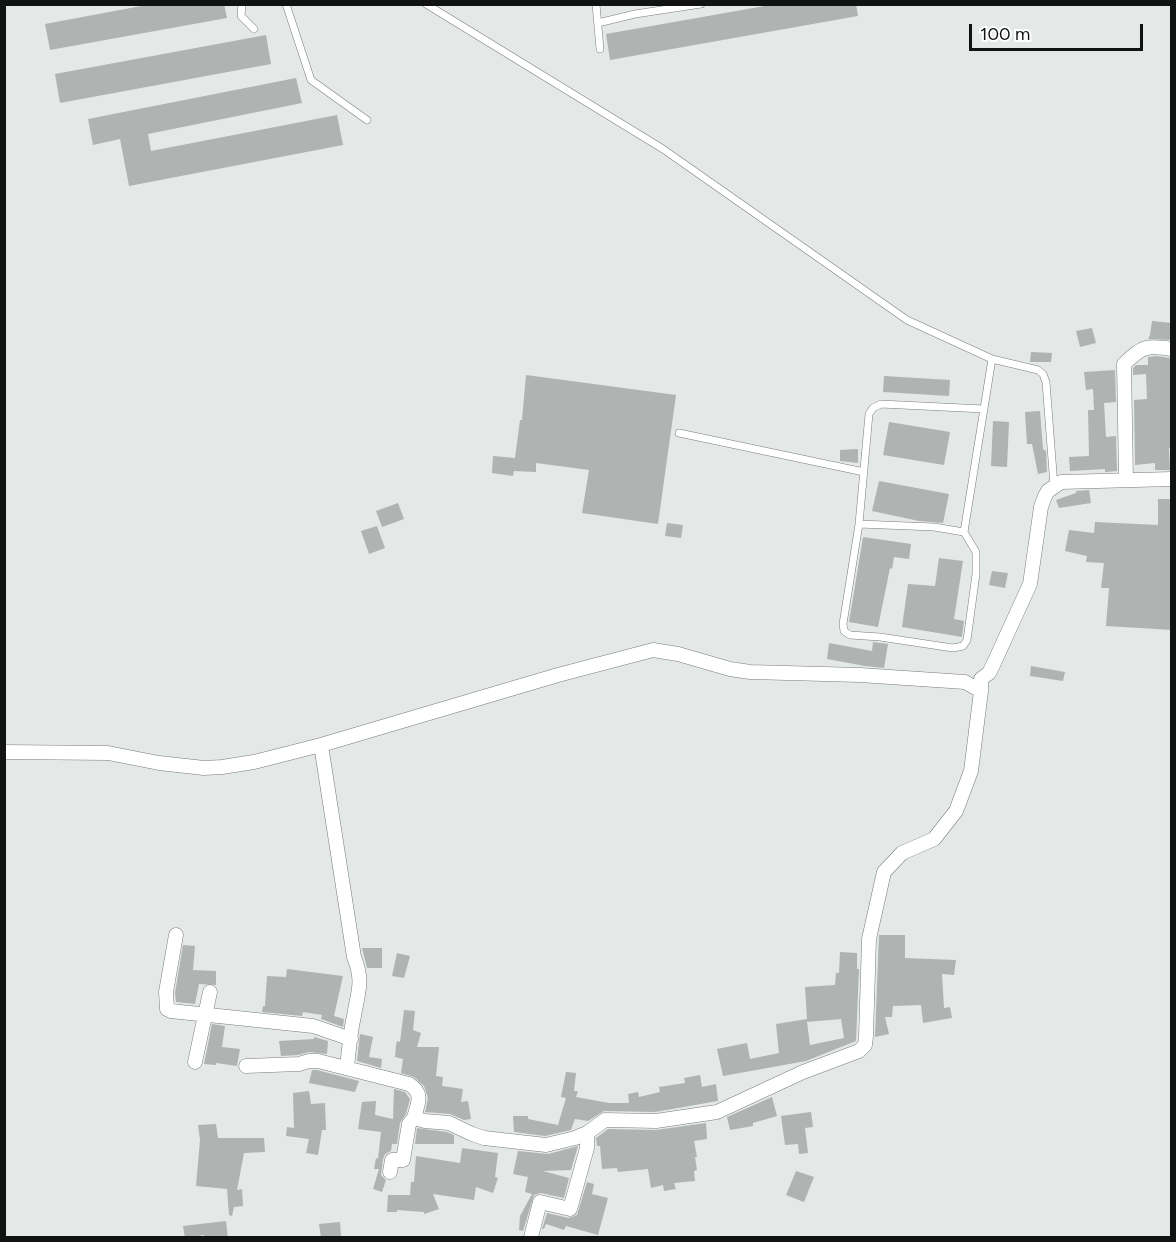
<!DOCTYPE html>
<style>
body{margin:0}
#map{position:relative;width:1176px;height:1242px;overflow:hidden;background:#e4e8e7;font-family:Figtree,sans-serif}
canvas{display:block}
.frame{position:absolute;inset:0;border:6px solid #111312;pointer-events:none}
.scale{position:absolute;left:969px;top:24px;width:174px;height:27px;box-sizing:border-box;border:3px solid #111312;border-top:0;padding-left:8px;font-size:18px;line-height:21px;white-space:nowrap;color:#111312;-webkit-text-stroke:4px #fff;paint-order:stroke}
</style>
<div id="map">
<canvas width="1176" height="1242"></canvas>
<div class="frame"></div>
<div class="scale">100 m</div>
</div>
<script>
const ctx = document.querySelector('canvas').getContext('2d');
ctx.lineJoin = 'round';
function paint(path, color) { ctx.fillStyle = color; ctx.fill(path, 'evenodd'); }
function stroke(path, color, width, dash) { ctx.strokeStyle = color; ctx.lineWidth = width; ctx.lineCap = dash ? 'butt' : 'round'; ctx.setLineDash(dash || []); ctx.stroke(path); }
paint(new Path2D(`
 M152,4h72l3,14 -177,32 -5,-26z
 M776,4h80l2,12 -248,44 -4,-26z
 M266,35l5,29 -211,39 -5,-29z
 M296,78l6,25 -154,31 3,17 186,-36 6,30 -214,41 -9,-47 -27,6 -5,-26z
 M1152,321l20,2v17l-24,-1 2,-4z
 M1092,328l4,15 -16,4 -4,-16z
 M1031,352l21,1 -1,9h-21z
 M1156,356l14,2v6h2v9h-2l2,75h-3l1,22h-15v-7l-20,2 -1,-65 13,-1 -1,-25 -13,1v-7l3,-3h12v-8z
 M1115,370l1,32 -12,1 2,34 10,-1 1,35 -12,1v-3l-35,2 -1,-14 20,-1 -1,-46h6l-1,-21 -7,1 -2,-18z
 M526,375l150,20 -18,129 -76,-11 7,-43 -53,-7v9l-22,-1 -1,5 -21,-3 1,-17 22,2 5,-38h2z
 M884,376l66,4 -1,16 -66,-4z
 M1040,411l3,38 3,2 1,21 -9,2 -6,-30h-5l-2,-32z
 M993,421l16,1 -2,45 -16,-1z
 M889,422l61,10 -6,33 -61,-10z
 M858,449v14l-18,-2v-11z
 M879,481l70,13 -6,29 -24,-2 -47,-10z
 M1089,490l2,13 -32,5 -3,-8 20,-7v-2z
 M1158,499h14v131l-66,-4 3,-38h-8l3,-25 -18,-1 1,-6 -22,-5 4,-21 25,3 1,-11 63,3z
 M398,503l6,16 -22,8 -6,-16z
 M667,523l16,2 -2,13 -16,-2z
 M377,526l8,22 -16,6 -8,-23z
 M863,537l48,7 -2,15 -15,-2 -2,12 -2,-1 -12,59 -29,-5z
 M939,558l24,3 -9,58 10,2 -2,16 -60,-10 6,-43 27,2z
 M992,571l16,2 -3,15 -16,-3z
 M873,642l15,2 -4,24 -19,-2 -38,-7 2,-16 43,8z
 M1031,666l34,6 -2,9 -33,-5z
 M879,935h26v23l51,2 -2,15 -12,-1 2,34 6,-1 2,11 -29,5 -2,-18 -28,1 -1,11h-7l4,17 -14,3z
 M183,945l12,1 -2,24 23,1v14l-17,-1 -4,20 -19,-2 -1,-9z
 M362,948h20v20h-15z
 M840,952l17,1v16h2l-3,72 -50,20 -83,15 -6,-27 30,-6 3,16 29,-6 -3,-29 31,-5 -2,-32 30,-2 1,-12h3zM841,1019l3,19 -34,7 -3,-23z
 M397,953l13,3 -6,22 -12,-2z
 M287,969l56,7 -9,40 10,3 -1,8 -22,-8 1,-4 -19,-3 -1,4 -40,-4 1,-6h2l2,-30 19,1z
 M404,1010l11,1 -2,19 8,3 -4,14h22l-3,29 7,1 -1,9 21,3 -2,13 7,-1 3,18 -7,1 -14,-6 -25,-2 3,-14 -4,-12 -10,-9 -13,-4 2,-14 -8,-2 1,-11 1,-5 3,1z
 M212,1024l13,2 -3,21 18,2 -3,17 -21,-3v2l-12,-1z
 M360,1034l13,3 -4,20 13,2 -1,9 -24,-7z
 M314,1037l14,4 -1,13 -18,-2 -11,3 -17,1 -2,-15 35,-2z
 M312,1070h5l42,11 -4,11 -46,-9z
 M566,1072l10,1 -2,18h4l-2,6 33,6h20l-1,-9 10,-2 1,5 21,-5 -1,-5 26,-4 -1,-5 16,-3 2,12 14,-3 2,17 -63,11 -51,-1 -16,10 -13,-2 -4,11 -26,6 -31,-4 -1,-16h15v3l30,6 8,-27 -5,-1z
 M394,1089l11,3 5,7 -4,15 -6,9 -3,21h-5l-1,7 -6,3 -2,5 -2,16 5,5 -4,12 -9,-3 6,-20h-5l2,-11 2,1 3,-27 -23,-3 4,-27 14,-1 -1,14 18,4z
 M309,1091l2,13 14,-1 1,27h-4l-4,25 -12,-2 3,-14 -23,-3 1,-9 7,1 -1,-35z
 M772,1097l5,19 -24,7v3l-23,4 -3,-13z
 M811,1112l2,15 -8,1 3,25 -9,1 -1,-10 -13,1 -4,-29z
 M706,1123l1,16 -13,2 3,16h-2l2,13 -3,1 1,10 -21,2 2,6 -12,2 -1,-6 -12,3 -3,-19 -30,3 -1,-4 -15,1 -2,-23h-3l-1,-8 12,-9 48,1z
 M216,1124l2,14h46l1,14 -21,1 -7,37 5,-1 1,17 -9,1 -2,9 -3,-1 -2,-26 -31,-3 4,-46 -2,-15z
 M417,1128l30,4 7,3v9h-39z
 M578,1146l-7,24 -28,1 26,7 -5,20 -23,-5 -7,2 -11,36 -4,-1 1,-14 12,-22 -7,-2 3,-15 -15,-3 5,-23 30,3z
 M462,1148l36,5 -3,24 3,1 -5,15 -17,-6 -2,13 -41,-6 6,15 -15,5v-2l-27,-2v2h-10l1,-17h22l1,-13h3l2,-26 44,7z
 M796,1171l18,6 -10,25 -18,-7z
 M587,1182l7,2 -2,10 16,4 -10,37 -32,-9 -2,4 -18,-6 -2,5h-2l5,-16 22,5 8,-3z
 M226,1221l2,17h-23l-1,-3 -19,3 -2,-12z
 M340,1222l1,15 -20,1 -2,-14z`), '#afb3b2');
const lane = new Path2D(`
 M242,4l-1,12 13,13
 M286,4l25,76 56,40
 M426,4l237,145 244,171 85,39 46,11 5,4 3,8 8,104
 M596,4l4,45
 M598,23l37,-9 66,-10
 M984,409l-103,-5 -8,4 -4,6 -10,110 -16,100 1,7 6,4 30,2 73,11 10,-2 4,-6 9,-66v-22l-12,-20 28,-173
 M679,433l185,39
 M859,524l75,3 30,5`);
const street = new Path2D(`
 M1126,480l-2,-116c18,-18 23,-19 48,-15
 M321,745l33,212c10,25 4,34 0,59 -4,17 -5,34 -7,51
 M4,752l104,1 51,10 45,5 18,-1 32,-5 67,-17 237,-70 95,-25 25,4 52,15 20,3 110,3 105,7 16,9v-12l8,-6 4,-8 37,-81 11,-77 4,-11 3,-5 13,-9 111,-3
 M176,935l-10,57 1,17 4,2 142,15 38,13
 M195,1062l15,-70
 M246,1066l53,-2 10,-3h9l91,23c15,10 9,18 5,34l11,3 24,2 23,11 12,4 62,7 29,-7 12,-5 18,-13 51,1 61,-9 86,-40 56,-21 6,-6 1,-9 3,-97 15,-67 18,-19 32,-14 22,-28 15,-40 10,-80
 M390,1172l2,-12h11l6,-36 5,-6
 M531,1237l9,-35 30,7 17,-61v-15`);
stroke(lane, '#797c7b', 8);
stroke(street, '#797c7b', 15);
stroke(lane, '#fff', 7);
stroke(street, '#fff', 14);
</script>
